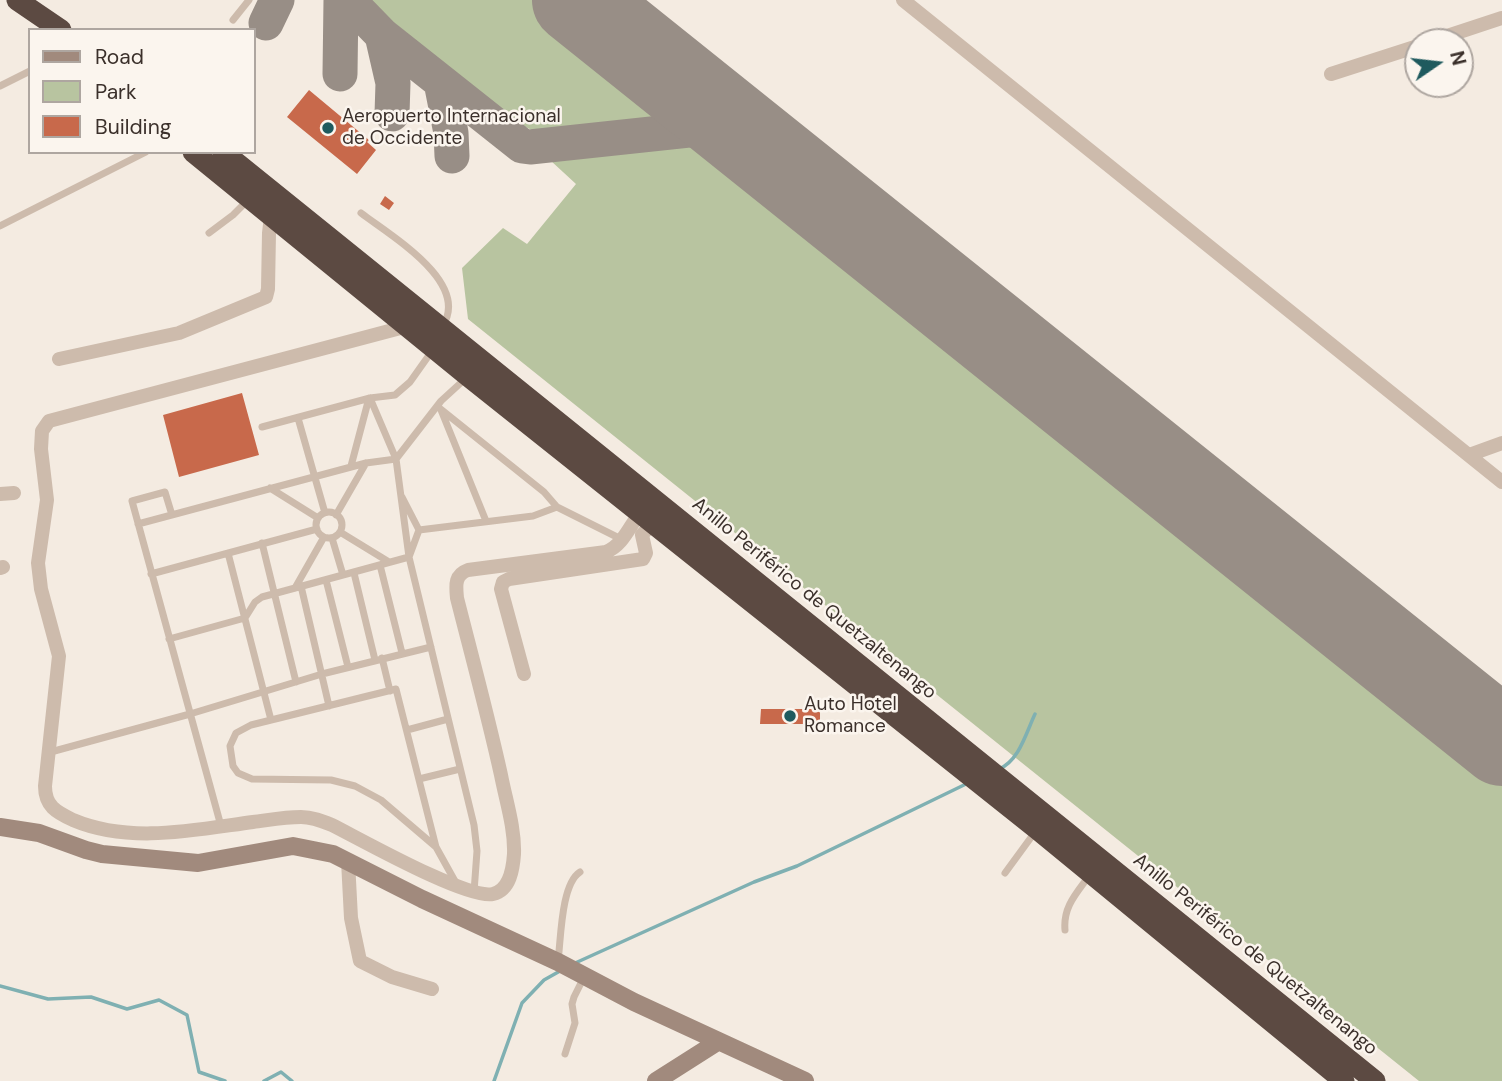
<!DOCTYPE html>
<meta charset="utf-8">
<style>
body{margin:0}
#map{position:relative;width:1502px;height:1081px;overflow:hidden;background:#f4ebe1;font-family:"DM Sans",sans-serif}
canvas{display:block}
.legend{position:absolute;left:28px;top:28px;width:228px;height:126px;box-sizing:border-box;background:#fbf5ee;border:2px solid #aea6a0;margin:0;padding:9px 12px;list-style:none;font-size:21px;color:#3b302b}
.legend li{display:flex;align-items:center;gap:14px;height:35px}
.legend b{width:35px;border:2px solid #aea6a0}
.north{position:absolute;left:1404px;top:28px;width:70px;height:70px;box-sizing:border-box;background:#fbf5ee;border:2px solid #aea6a0;border-radius:50%;rotate:76deg;font-size:19px;font-weight:700;line-height:28px;text-align:center;color:#3b302b}
.north::after{content:'';display:block;margin:auto;width:24px;height:32px;background:#1f5a5e;clip-path:polygon(50% 0,100% 100%,50% 72%,0 100%)}
</style>
<div id="map">
<canvas width="1502" height="1081"></canvas>
<ul class="legend">
<li><b style="height:9px;background:#a18a7d"></b>Road</li>
<li><b style="height:19px;background:#b8c4a0"></b>Park</li>
<li><b style="height:19px;background:#c8694b"></b>Building</li>
</ul>
<div class="north">N</div>
</div>
<script>
const ctx = document.querySelector('canvas').getContext('2d');
ctx.lineJoin = 'round';
function paint(path, color) { ctx.fillStyle = color; ctx.fill(path, 'evenodd'); }
function stroke(path, color, width, dash) { ctx.strokeStyle = color; ctx.lineWidth = width; ctx.lineCap = dash ? 'butt' : 'round'; ctx.setLineDash(dash || []); ctx.stroke(path); }
function label(font, color, halo, rows, align = 'center') {
  ctx.font = font + ' "DM Sans",sans-serif'; ctx.lineWidth = 5; ctx.setLineDash([]); ctx.textBaseline = 'middle'; ctx.strokeStyle = halo; ctx.fillStyle = color; for (const [text, x, y, turn = 0] of rows) {
    ctx.save(); ctx.translate(x, y); ctx.rotate((+turn || 0) * Math.PI / 180); ctx.textAlign = isNaN(turn) ? turn : align; if (halo) ctx.strokeText(text, 0, 0); ctx.fillText(text, 0, 0); ctx.restore();
  }
}
paint(new Path2D(`
 M366,0h179l111,89 6,12 -2,13 -14,8 -90,11 -22,-2 -17,-8z
 M697,141l20,1 26,16 759,612v311h-83l-951,-762 -6,-51 41,-40 24,16 49,-60 -26,-24z`), '#b8c4a0');
stroke(new Path2D(`
 M999,769c20,-8 27,-36 36,-55
 M573,964l181,-82 43,-16 169,-82
 M0,986l48,13 43,-2 36,12 32,-9 28,15 12,57 26,9
 M264,1081l17,-9 11,9
 M494,1081l28,-78 22,-23 16,-9`), '#7fb0b2', 3.5);
stroke(new Path2D(`
 M348,0l34,35 140,111 8,1 159,-17c45,-1 58,13 94,35
 M266,23l11,-23
 M382,35l11,48 -1,31
 M340,74l1,-74
 M441,82l10,51 1,23
 M662,133l18,-10c12,-21 -3,-39 -17,-53`), '#988e86', 35);
stroke(new Path2D(`
 M576,0l926,742`), '#988e86', 88);
paint(new Path2D(`
 M309,90l60,50 -2,2 9,8 -19,24 -70,-57z
 M385,196l9,7 -5,7 -9,-6z
 M242,393l17,62 -80,22 -16,-62z
 M761,709h59v15h-60z`), '#c8694b');
stroke(new Path2D(`
 M233,20l16,-20
 M0,86l30,-15
 M361,213c30,23 111,70 81,114
 M0,226l146,-74
 M209,233l24,-18 14,-14
 M370,398l26,61 13,98 65,268 3,26 -3,41
 M438,407l106,85 13,15 66,33
 M441,410l45,111
 M298,418l27,95
 M262,427l108,-29 25,-3 15,-13 22,-31
 M351,466l18,-68
 M270,488l48,30
 M316 525a13 13 0 1 1 26 0a13 13 0 1 1-26 0Z
 M172,515l-7,-23 -33,9 89,325
 M336,515l30,-52
 M138,524l228,-61 30,-4 45,-58 24,-22
 M419,530l114,-14 24,-9
 M340,532l49,30
 M332,538l11,37
 M262,543l34,139
 M228,553l43,167
 M380,565l22,88
 M354,573l21,87
 M151,574l166,-45
 M326,580l22,87
 M301,586l28,120
 M295,588l29,-51
 M169,639l76,-21 10,-16 7,-5 147,-40 10,-27 -17,-33
 M382,658l8,33
 M407,730l41,-11
 M47,753l143,-39 132,-40 109,-27
 M419,779l41,-10
 M436,847l-40,-158 -145,36 -15,8 -6,13 3,20 5,7 14,6 79,1 24,6 26,14 55,47 20,36
 M1005,873l30,-41
 M1065,930c-2,-23 11,-36 24,-54
 M558,961c3,-22 3,-77 22,-89
 M565,1054l10,-31 -3,-19 2,-7 10,-20`), '#cdbbac', 7);
stroke(new Path2D(`
 M903,0l599,482
 M1429,42l73,-24
 M1331,74l87,-28
 M408,326l-359,95 -7,10 -1,18 6,51 -9,63 3,26 18,67 -14,130c0,20 11,26 28,34 57,24 121,10 180,2 16,-2 32,-5 48,-5 11,0 21,4 31,8 28,14 136,75 161,69 17,-4 20,-25 21,-40 1,-26 -8,-53 -13,-79 -13,-59 -29,-118 -44,-177 -1,-12 -3,-23 11,-28l138,-18c17,-7 23,-25 34,-39
 M59,359l120,-26 87,-36 2,-8 1,-56 2,-17
 M1469,455l33,-12
 M0,494l14,-1
 M0,568l3,-1
 M524,674l-23,-85 2,-7 6,-3 134,-20 3,-6 -4,-18 10,-12
 M348,861l3,57 9,43 32,16 40,12`), '#cdbbac', 14);
stroke(new Path2D(`
 M0,827l39,6 47,17 16,4 96,9 95,-17 40,8 89,45 136,63 76,40 171,79
 M656,1081l63,-40`), '#a18a7d', 18);
stroke(new Path2D(`
 M17,0l44,30
 M193,152l275,224 569,453 307,252
 M223,152l1152,929`), '#5c4a42', 21);
for (const [x, y, r, color] of [
 [328,128,7,"#1f5a5e"],
 [790,716,7,"#1f5a5e"]
]) { const dot = new Path2D(); dot.arc(x, y, r, 0, 2 * Math.PI); ctx.fillStyle = color; ctx.fill(dot); stroke(dot, '#fbf5ee', 2.5); }
label('19px', '#3b302b', '#fbf5ee', [
 ["Aeropuerto Internacional",342,117],
 ["de Occidente",342,139],
 ["Auto Hotel",804,705],
 ["Romance",804,727]
], 'left');
label('19px', '#3b302b', '#fbf5ee', [
 ["Anillo Periférico de Quetzaltenango",814,599,39],
 ["Anillo Periférico de Quetzaltenango",1255,955,39]
]);
</script>
